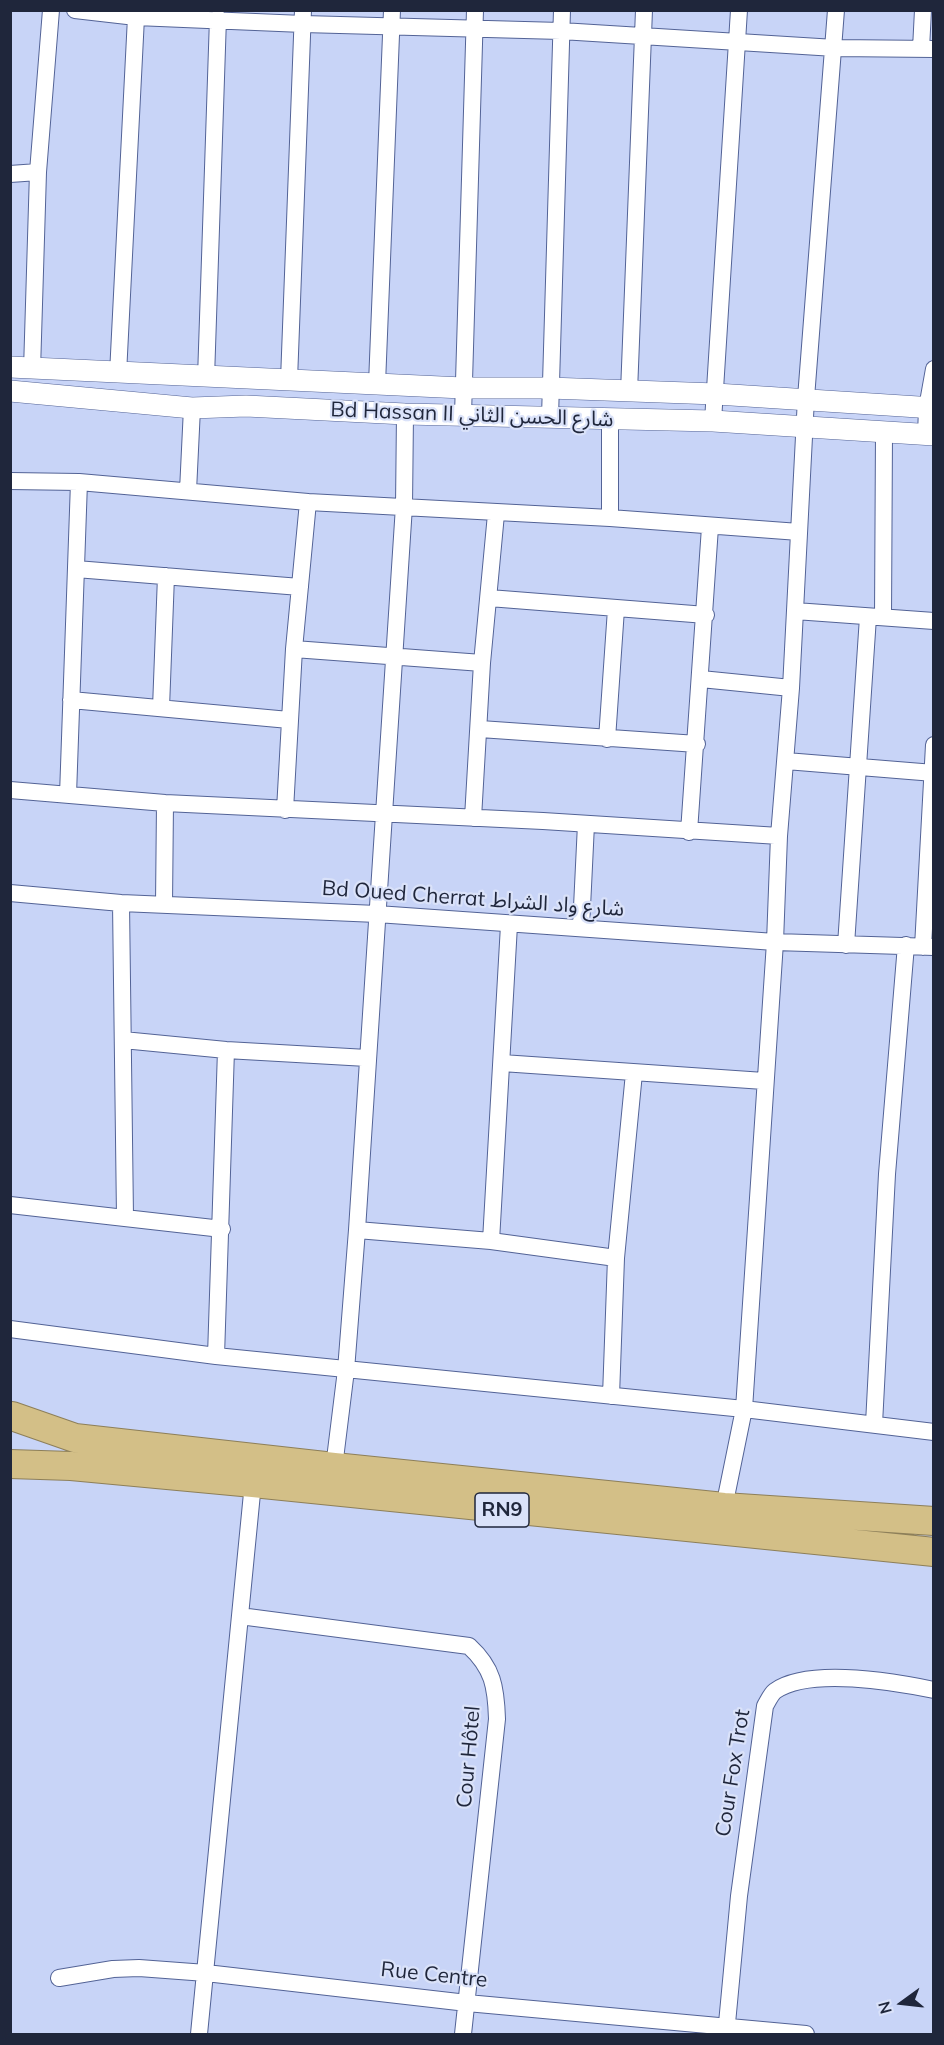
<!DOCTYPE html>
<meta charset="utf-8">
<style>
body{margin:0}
#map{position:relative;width:944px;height:2045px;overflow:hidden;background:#c8d4f7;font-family:Mulish,sans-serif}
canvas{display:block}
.frame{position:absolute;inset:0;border:12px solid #1f263b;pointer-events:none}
.north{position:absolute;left:872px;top:1973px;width:60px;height:60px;-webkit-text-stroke:4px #dae2f9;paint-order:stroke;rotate:255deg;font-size:16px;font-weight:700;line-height:24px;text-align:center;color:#1f263b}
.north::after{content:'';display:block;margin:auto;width:21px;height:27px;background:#1f263b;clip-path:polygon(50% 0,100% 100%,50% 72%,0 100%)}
</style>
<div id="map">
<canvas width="944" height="2045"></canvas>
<div class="frame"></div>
<div class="north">N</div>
</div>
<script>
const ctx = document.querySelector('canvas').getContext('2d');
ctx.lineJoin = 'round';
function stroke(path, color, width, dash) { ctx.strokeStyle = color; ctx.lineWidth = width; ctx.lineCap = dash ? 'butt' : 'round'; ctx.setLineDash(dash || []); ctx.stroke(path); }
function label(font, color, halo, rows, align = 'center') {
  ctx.font = font + ' Mulish,"Noto Sans Arabic",sans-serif'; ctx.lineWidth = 4.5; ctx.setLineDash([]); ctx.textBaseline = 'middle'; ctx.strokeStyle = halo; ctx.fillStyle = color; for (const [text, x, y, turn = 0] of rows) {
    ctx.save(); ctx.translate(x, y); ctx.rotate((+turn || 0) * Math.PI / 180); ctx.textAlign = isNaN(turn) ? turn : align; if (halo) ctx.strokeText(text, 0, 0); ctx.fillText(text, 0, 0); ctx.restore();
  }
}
const minor = new Path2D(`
 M75,10l61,7 167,7 258,7 274,17 99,1
 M921,49l2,-39
 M10,174l28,-2
 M32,370l6,-198 13,-162
 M118,374l18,-357 9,-6
 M206,378l12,-360
 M289,380l14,-370
 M377,384l15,-374
 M629,392l15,-382
 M463,415l12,-405
 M550,417l12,-407
 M610,420v98
 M713,421l26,-411
 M926,435l1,-27 7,-39
 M10,481l69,1 229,20 302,16 189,14
 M188,491l4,-83
 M76,569l224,18
 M489,598l217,17
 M795,611l139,10
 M883,617l1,-184
 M294,649l188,14
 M701,679l90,9
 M71,700l218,20
 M161,708l5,-132
 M480,729l217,15
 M607,739l9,-130
 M786,761l148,12
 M10,790l155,13 378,18 236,15
 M68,795l11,-313
 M285,810l9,-161 14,-147
 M473,818l9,-155 14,-149
 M689,832l21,-305
 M10,893l111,10 256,11 398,28 159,5
 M121,903l4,314
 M164,904l1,-101
 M581,928l5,-104
 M846,945l22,-328
 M923,947l11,-202
 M123,1040l103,10 141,8
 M502,1063l262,18
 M10,1205l212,24
 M357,1230l134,11 125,17
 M491,1241l18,-316
 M10,1329l206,27 528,53 190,23
 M216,1356l10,-306
 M611,1396l5,-138 18,-185
 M874,1424l13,-250 19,-229
 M334,1467l12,-97 11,-140 47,-724 1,-92
 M724,1507l20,-98 31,-467 4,-106 12,-148 15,-290 30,-388
 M240,1616l229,30c24,22 27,41 28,73l-34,315
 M59,1978l54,-9 26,-1 67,5 261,30 339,31
 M199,2034l54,-551
 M726,2034l13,-138 26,-190c3,-5 6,-12 10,-15 34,-24 120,-9 159,-1`);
const tertiary = new Path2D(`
 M10,367l453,21h86l167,6 218,14
 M10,391l182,17 54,-2 159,8 308,7 221,14`);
const trunk = new Path2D(`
 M12,1416l63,22 259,29 390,40 210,14
 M10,1464l61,2 182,17 681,69`);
stroke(minor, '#536396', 18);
stroke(tertiary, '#536396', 22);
stroke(trunk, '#8d7f59', 30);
stroke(minor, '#fff', 16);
stroke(tertiary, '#fff', 21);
stroke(trunk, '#d3bf87', 28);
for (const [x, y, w] of [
 [502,1510,54]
]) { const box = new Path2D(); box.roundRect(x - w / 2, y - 17, w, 34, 4.5); ctx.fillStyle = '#dae2f9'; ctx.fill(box); stroke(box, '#1f263b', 1.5); }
label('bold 20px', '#1f263b', null, [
 ["RN9",502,1510]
]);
label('21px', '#1f263b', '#dae2f9', [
 ["Bd Hassan II شارع الحسن الثاني",472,415,2],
 ["Bd Oued Cherrat شارع واد الشراط",473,899,4],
 ["Cour Hôtel",469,1757,-85],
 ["Cour Fox Trot",733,1773,-81],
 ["Rue Centre",434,1975,6]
]);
</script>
